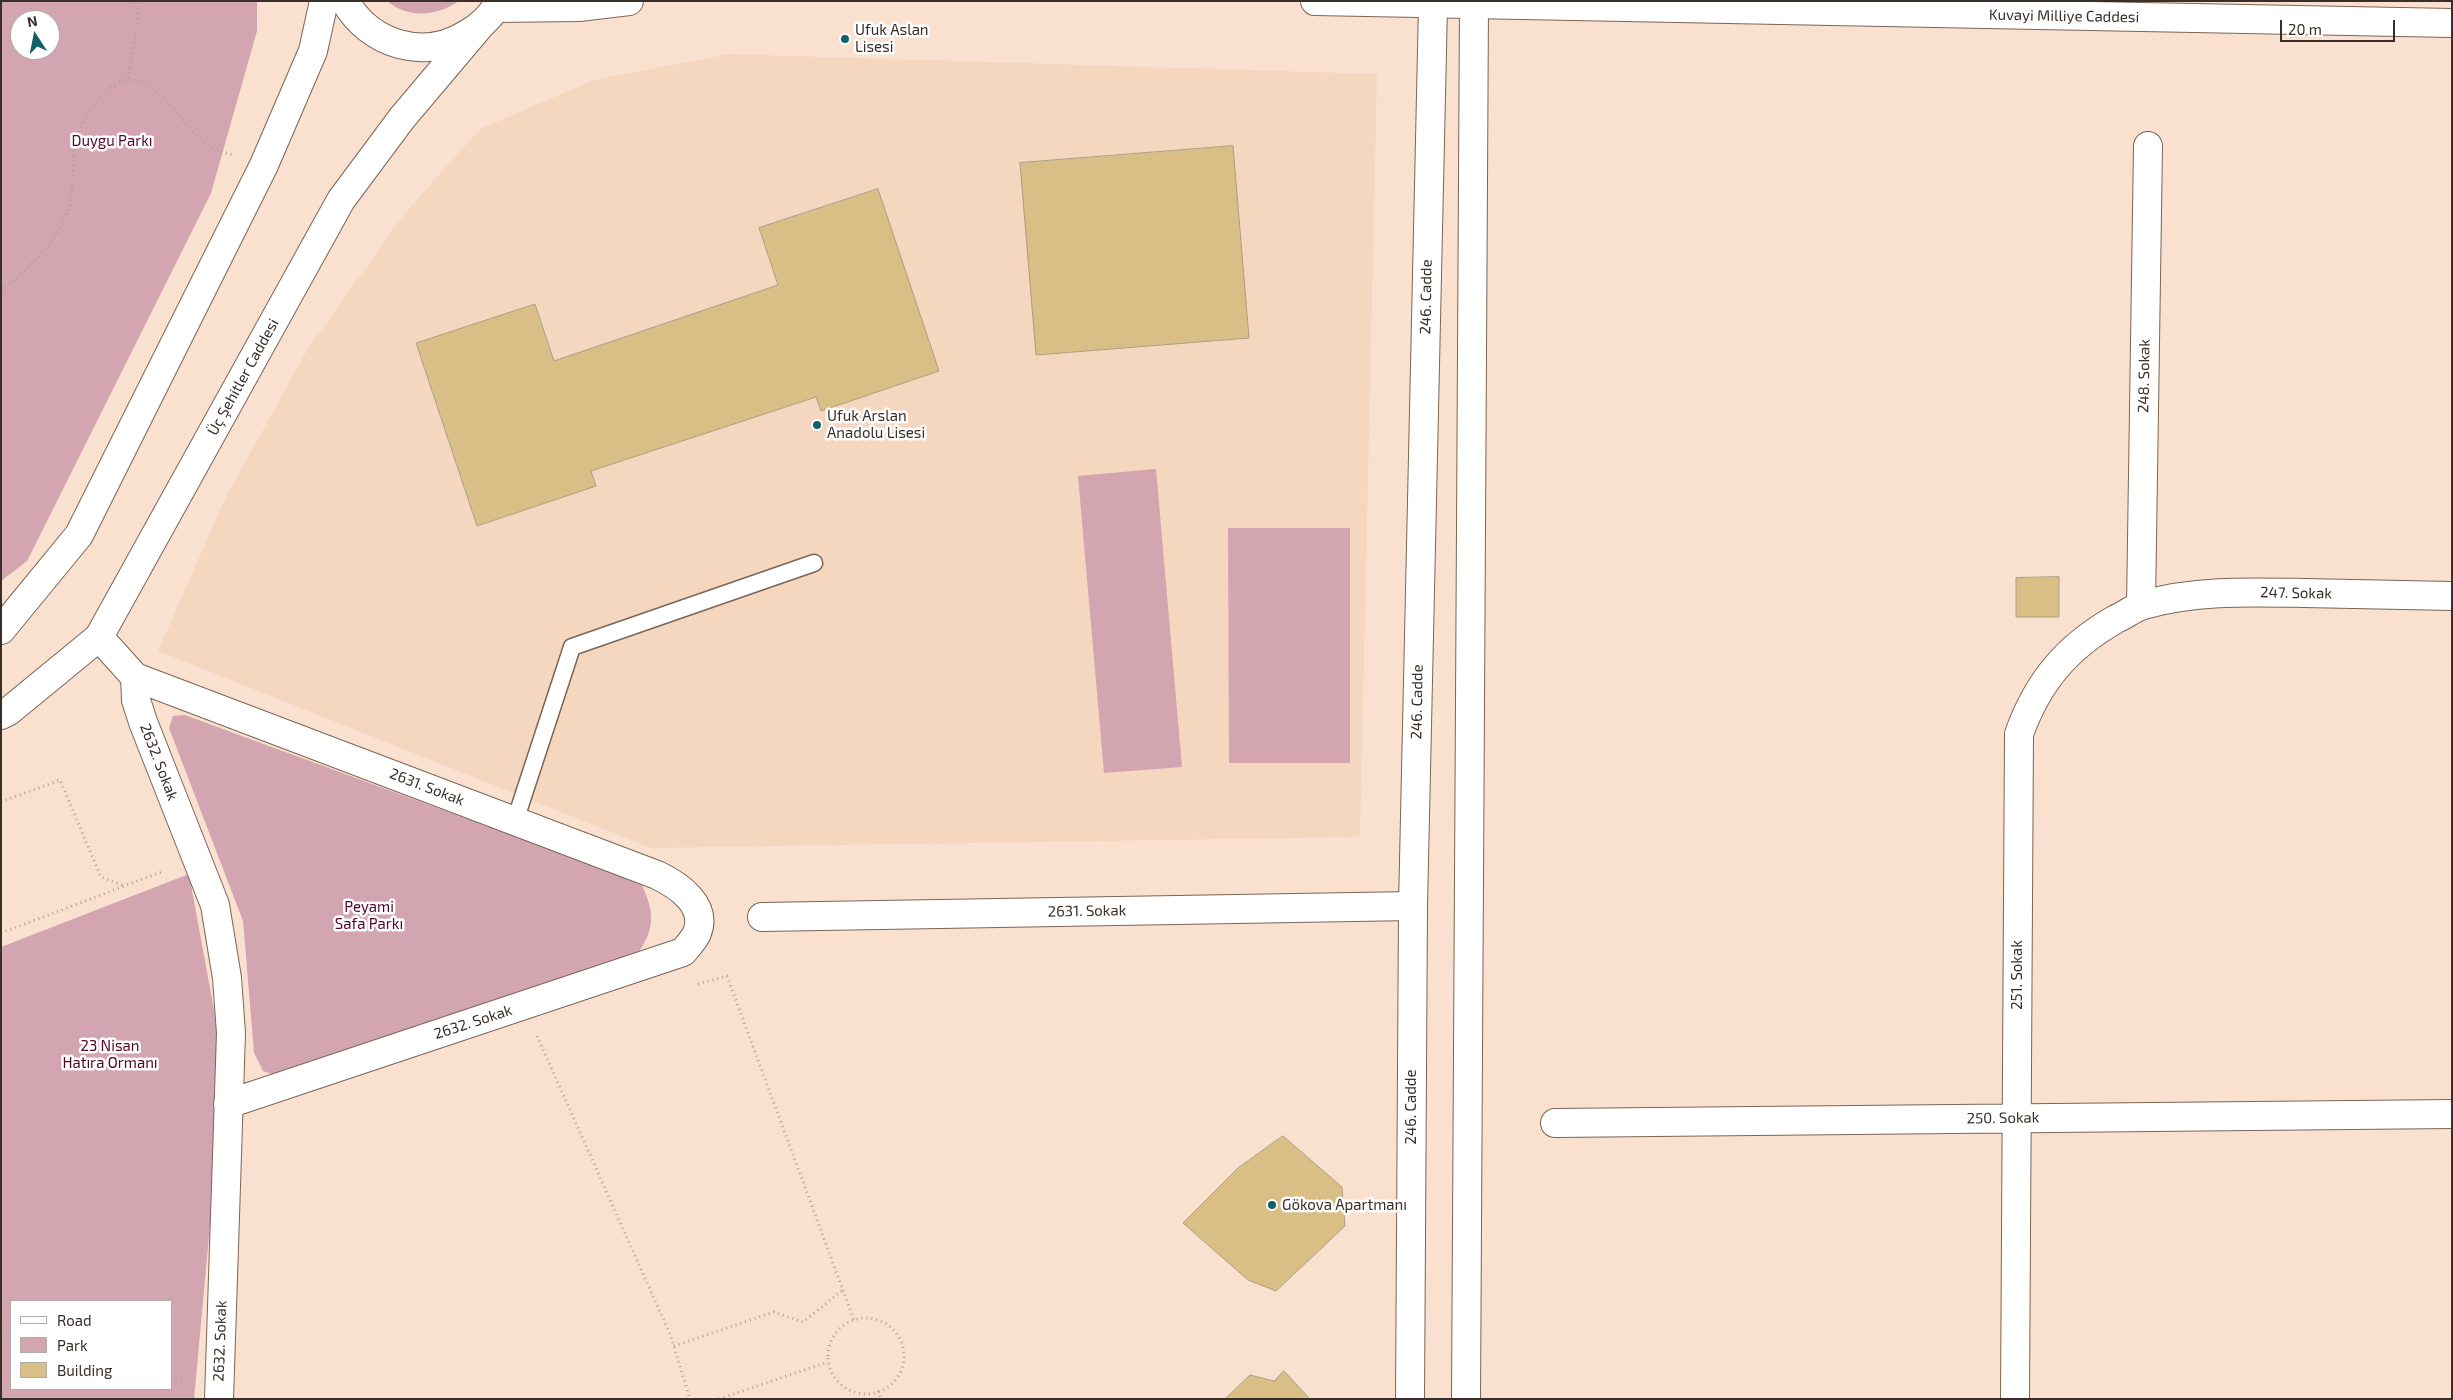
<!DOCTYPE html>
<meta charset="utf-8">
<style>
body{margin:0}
#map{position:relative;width:2453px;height:1400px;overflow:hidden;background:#fae1cf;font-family:"Exo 2",sans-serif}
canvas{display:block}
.frame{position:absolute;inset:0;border:2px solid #392f28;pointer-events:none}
.legend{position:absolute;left:10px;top:1300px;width:162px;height:90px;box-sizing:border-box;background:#fff;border:1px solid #b0aca9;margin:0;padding:6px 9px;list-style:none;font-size:15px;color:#392f28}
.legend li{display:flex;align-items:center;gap:10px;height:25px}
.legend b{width:25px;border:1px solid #b0aca9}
.north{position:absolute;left:10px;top:10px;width:50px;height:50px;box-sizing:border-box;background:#fff;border:1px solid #b0aca9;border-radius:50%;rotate:349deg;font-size:14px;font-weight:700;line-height:20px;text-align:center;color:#392f28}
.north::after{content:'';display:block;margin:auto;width:18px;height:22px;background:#116167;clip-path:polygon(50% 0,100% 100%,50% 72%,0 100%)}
.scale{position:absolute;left:2280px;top:20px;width:115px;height:22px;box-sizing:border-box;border:2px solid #392f28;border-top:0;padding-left:6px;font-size:15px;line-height:18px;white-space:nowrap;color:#392f28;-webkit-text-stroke:4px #fff;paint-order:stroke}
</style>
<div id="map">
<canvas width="2453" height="1400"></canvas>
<div class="frame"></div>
<ul class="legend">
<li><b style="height:6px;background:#fff"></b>Road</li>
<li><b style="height:14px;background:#d2a5b1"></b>Park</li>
<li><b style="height:14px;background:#d9bf85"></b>Building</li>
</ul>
<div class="north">N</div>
<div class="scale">20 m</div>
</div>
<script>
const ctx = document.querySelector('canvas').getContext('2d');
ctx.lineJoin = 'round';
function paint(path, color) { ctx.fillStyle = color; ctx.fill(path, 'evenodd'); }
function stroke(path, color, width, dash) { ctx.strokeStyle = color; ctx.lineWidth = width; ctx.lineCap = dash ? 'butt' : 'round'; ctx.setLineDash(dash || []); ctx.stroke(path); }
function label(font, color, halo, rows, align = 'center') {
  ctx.font = font + ' "Exo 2",sans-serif'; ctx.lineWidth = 5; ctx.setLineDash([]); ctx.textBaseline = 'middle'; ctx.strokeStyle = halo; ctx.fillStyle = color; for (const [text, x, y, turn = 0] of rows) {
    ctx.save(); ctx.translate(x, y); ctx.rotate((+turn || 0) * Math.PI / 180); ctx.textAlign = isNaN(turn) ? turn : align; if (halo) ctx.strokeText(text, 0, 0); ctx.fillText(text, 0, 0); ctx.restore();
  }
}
paint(new Path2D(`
 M729,54l648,20 -17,763 -709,11 -493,-197 66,-150 83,-151 98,-137 75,-84 114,-49z`), '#f5d6bf');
paint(new Path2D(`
 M1,1h256v30l-46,162 -184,368 -26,20zM20,20h30v30h-30z
 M387,1h72c-21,15 -51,18 -72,0z
 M1156,469l26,298 -78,6 -26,-297z
 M1228,528h122v235h-121z
 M185,715l456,168c13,28 15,44 -3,70l-355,125 -20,-7 -9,-18 -11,-132 -74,-193 4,-12z
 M189,874l30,163 -7,166 -18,196h-193v-452zM11,1301h160v88h-160z`), '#d2a5b1');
const building = new Path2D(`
 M1233,146l16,192 -213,17 -16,-192z
 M878,189l61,182 -118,40 -5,-14 -225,74 5,15 -119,40 -61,-183 119,-39 19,57 224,-76 -19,-57z
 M2059,577v40h-43v-39z
 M1283,1136l59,51 3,39 -69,65 -28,-11 -65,-57 55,-55z
 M1284,1371l26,28h-85l25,-24 24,6z`);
paint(building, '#d9bf85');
stroke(building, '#aba087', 1);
const service = new Path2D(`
 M515,821l57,-174 242,-84`);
const minor = new Path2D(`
 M2141,606l7,-460
 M99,637l36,40 1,23 7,22 72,183 12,73 4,55 -12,366
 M135,677l522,198c21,10 51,30 40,58 -3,7 -10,14 -14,19l-455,152
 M762,917l651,-11
 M1555,1123l897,-9
 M2015,1399l4,-665c19,-53 48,-87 97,-115 9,-4 18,-11 27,-14 52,-15 107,-13 161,-12 50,1 99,2 148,3`);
const tertiary = new Path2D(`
 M1410,1399l3,-493 20,-901
 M1466,1399l8,-1394`);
const secondary = new Path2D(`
 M345,1c25,44 79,60 122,33 13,-7 26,-19 32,-33
 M1315,1l1137,22
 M496,8l83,-1 50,-6
 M1,630l78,-95 185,-370 49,-114 11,-50
 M1,715l8,-4 90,-74 242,-437 61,-82 76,-90`);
stroke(service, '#7b6555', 19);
stroke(minor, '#7b6555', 30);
stroke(tertiary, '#7b6555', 30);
stroke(secondary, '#7b6555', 30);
stroke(new Path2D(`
 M128,78l10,-59 -2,-18
 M1,290c26,-20 55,-47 66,-78 8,-22 4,-45 8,-68 5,-25 37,-76 68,-62 29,14 41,49 68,65 6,4 15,6 22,8
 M1,802l59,-22 41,97 24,9
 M1,933l163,-62
 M698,984l29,-8 127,344
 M537,1036l133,298 20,65
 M828 1356a38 38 0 1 1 76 0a38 38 0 1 1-76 0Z
 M1,1327l10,3
 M674,1346l100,-34 29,10 41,-33
 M171,1378l14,5
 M878,1391l3,8
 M719,1399l109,-37`), '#b4a193', 3, [1, 4]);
stroke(service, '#fff', 16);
stroke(minor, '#fff', 28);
stroke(tertiary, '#fff', 28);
stroke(secondary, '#fff', 28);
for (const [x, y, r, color] of [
 [845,39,5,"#116167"],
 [817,425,5,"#116167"],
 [1272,1205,5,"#116167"]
]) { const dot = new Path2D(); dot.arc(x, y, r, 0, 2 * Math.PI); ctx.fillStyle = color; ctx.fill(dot); stroke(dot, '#fff', 2); }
label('15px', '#392f28', '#fff', [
 ["Kuvayi Milliye Caddesi",2064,16,1],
 ["246. Cadde",1426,297,-89],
 ["248. Sokak",2144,376,-89],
 ["Üç Şehitler Caddesi",243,377,-61],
 ["247. Sokak",2296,593,1],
 ["246. Cadde",1417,702,-89],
 ["2632. Sokak",159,762,69],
 ["2631. Sokak",427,787,21],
 ["2631. Sokak",1087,911,-1],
 ["251. Sokak",2017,975,-90],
 ["2632. Sokak",473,1022,-18],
 ["246. Cadde",1411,1107,-90],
 ["250. Sokak",2003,1118,-1],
 ["2632. Sokak",220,1341,-88]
]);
label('15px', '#392f28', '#fff', [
 ["Ufuk Aslan",855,30],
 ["Lisesi",855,47],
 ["Ufuk Arslan",827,416],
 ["Anadolu Lisesi",827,433],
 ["Gökova Apartmanı",1282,1205]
], 'left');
label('15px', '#55072a', '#fff', [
 ["Duygu Parkı",112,141],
 ["Peyami",369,907],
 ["Safa Parkı",369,924],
 ["23 Nisan",110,1046],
 ["Hatıra Ormanı",110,1063]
]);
</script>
